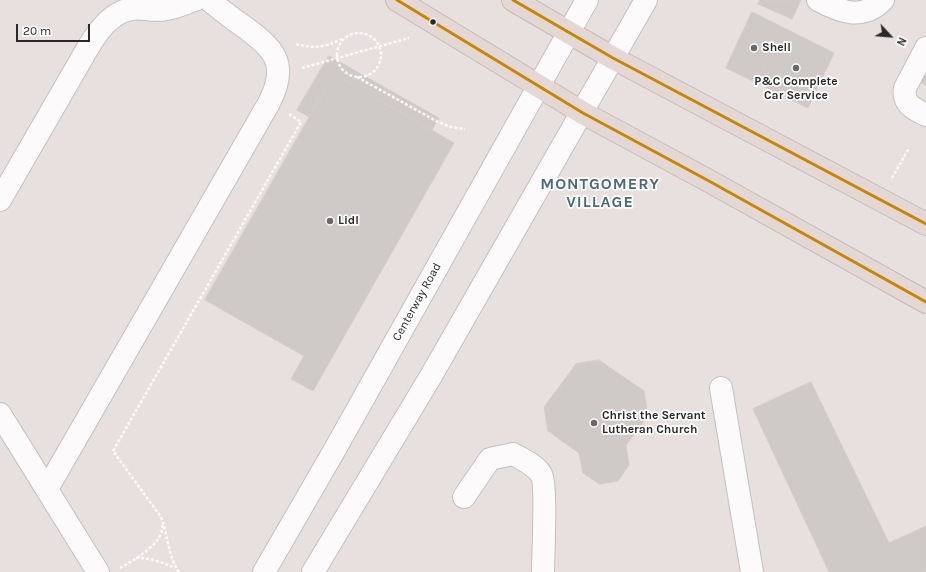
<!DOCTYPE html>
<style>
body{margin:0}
#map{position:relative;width:926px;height:572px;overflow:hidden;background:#e8e0de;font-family:Karla,sans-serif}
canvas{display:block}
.north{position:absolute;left:870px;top:16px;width:40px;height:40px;-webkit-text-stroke:3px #fff;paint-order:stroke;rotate:116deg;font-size:11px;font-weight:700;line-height:16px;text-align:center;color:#292929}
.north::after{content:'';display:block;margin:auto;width:14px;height:18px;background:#292929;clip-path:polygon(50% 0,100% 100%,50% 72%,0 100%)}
.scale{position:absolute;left:16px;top:24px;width:74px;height:18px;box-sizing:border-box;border:2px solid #292929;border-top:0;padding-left:5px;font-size:12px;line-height:14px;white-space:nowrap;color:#292929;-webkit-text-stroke:3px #fff;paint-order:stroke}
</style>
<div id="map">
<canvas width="926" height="572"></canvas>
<div class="north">N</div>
<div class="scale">20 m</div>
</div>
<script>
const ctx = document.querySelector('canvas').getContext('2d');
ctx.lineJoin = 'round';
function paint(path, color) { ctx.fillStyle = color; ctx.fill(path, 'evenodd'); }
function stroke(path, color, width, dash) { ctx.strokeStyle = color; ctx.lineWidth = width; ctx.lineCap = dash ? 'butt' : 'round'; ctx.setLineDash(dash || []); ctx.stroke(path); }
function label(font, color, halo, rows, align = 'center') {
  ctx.font = font + ' Karla,sans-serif'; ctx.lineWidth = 3.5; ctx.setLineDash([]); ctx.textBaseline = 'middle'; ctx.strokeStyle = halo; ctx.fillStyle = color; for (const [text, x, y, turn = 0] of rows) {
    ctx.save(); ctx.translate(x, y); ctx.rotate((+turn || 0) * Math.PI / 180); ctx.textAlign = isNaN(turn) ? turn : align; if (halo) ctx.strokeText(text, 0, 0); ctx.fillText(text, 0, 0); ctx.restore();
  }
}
const building = new Path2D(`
 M760,0h41l-9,19 -34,-15z
 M752,12l32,16 -27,55 -31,-15z
 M784,28l50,25 -26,55 -51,-25z
 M329,56l110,62 -7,12 -98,-56 -25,43 -12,-7z
 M926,67v18l-7,-4z
 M334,74l120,69 -141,248 -22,-12 13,-23 -99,-56z
 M599,360l45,31 4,25 -22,29 3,20 -11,16 -19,3 -16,-11 -4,-20 -31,-22 -4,-24 32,-43z
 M811,382l78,161 37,-17v46h-97l-76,-163z`);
paint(building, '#cfc9c8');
stroke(building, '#d3cccb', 1);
const minor = new Path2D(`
 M818,0c23,12 44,21 65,0
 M926,48l-21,40c-3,16 9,21 21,27
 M0,200l89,-154c9,-15 24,-35 43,-37 11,-2 22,3 34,0 10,-1 19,-6 29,-9
 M721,388l31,184
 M0,414l98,158
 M47,489l222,-386c20,-39 6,-54 -26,-77 -12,-8 -23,-17 -34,-26
 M464,497l26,-38 23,-5c9,5 22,11 28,20 6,9 2,82 2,98
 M264,572l70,-121 253,-451
 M313,572l118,-196 215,-376`);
const major = new Path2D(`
 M397,0l186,113 126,68 217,121
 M513,0l100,58 313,166`);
stroke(minor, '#c2c0c0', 24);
stroke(major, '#c0bdbc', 24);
stroke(new Path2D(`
 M337 55a22 22 0 1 1 44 0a22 22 0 1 1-44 0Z
 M296,44c18,5 30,3 46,-5
 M302,68l107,-30
 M357,77l81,45 13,5 14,2
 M892,178l17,-30
 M136,558c13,-1 28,5 39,10
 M120,568c15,-9 46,-25 42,-45
 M179,572c-11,-16 -11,-37 -18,-55l-48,-66 188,-329 -12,-8`), '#fcfafa', 2.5, [3, 2]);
stroke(minor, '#fcfafa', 22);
stroke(major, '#e5d8d4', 22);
stroke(new Path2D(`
 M397,0l186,113 126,68 217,121
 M513,0l100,58 313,166`), '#c4870a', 3);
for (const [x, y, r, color] of [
 [433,22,3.5,"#292929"],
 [754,48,4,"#6c6968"],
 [796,68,4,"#6c6968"],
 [330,221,4,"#6c6968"],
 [594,423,4,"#6c6968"]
]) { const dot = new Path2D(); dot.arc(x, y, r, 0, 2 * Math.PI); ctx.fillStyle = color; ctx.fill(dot); stroke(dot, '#fff', 1.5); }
label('bold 12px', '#292929', '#fff', [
 ["Shell",762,48],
 ["P&C Complete",796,82,"center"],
 ["Car Service",796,96,"center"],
 ["Lidl",338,221],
 ["Christ the Servant",602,416],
 ["Lutheran Church",602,430]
], 'left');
label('12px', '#292929', '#fff', [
 ["Centerway Road",417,302,-61]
]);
ctx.letterSpacing = '1px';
label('bold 16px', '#4b6a79', '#fff', [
 ["MONTGOMERY",600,184],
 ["VILLAGE",600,202]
]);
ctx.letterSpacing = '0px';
</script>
